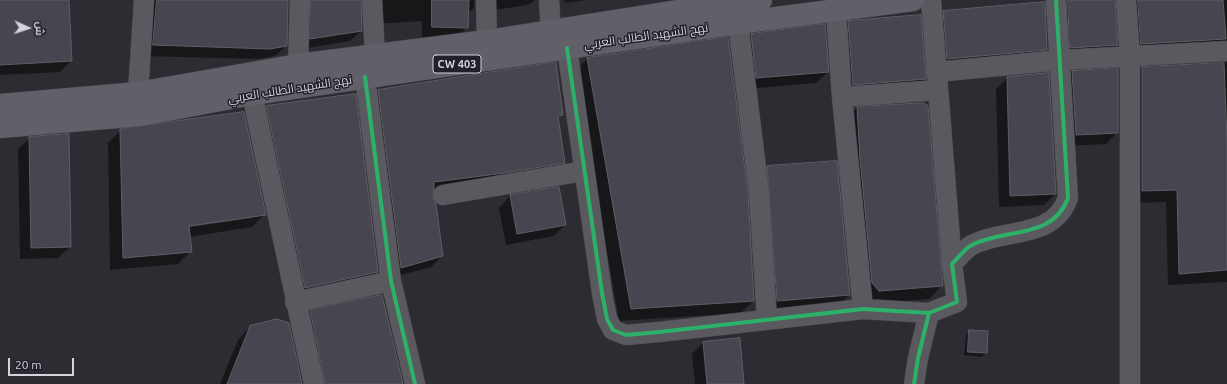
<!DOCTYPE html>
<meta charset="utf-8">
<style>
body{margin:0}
#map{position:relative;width:1227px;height:384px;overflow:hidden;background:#2c2c32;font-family:Ubuntu,Cairo,sans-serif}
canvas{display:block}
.north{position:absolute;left:8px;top:8px;width:40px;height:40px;-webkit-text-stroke:3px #201f2b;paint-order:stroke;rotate:93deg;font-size:11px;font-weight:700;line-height:16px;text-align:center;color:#d4d4dc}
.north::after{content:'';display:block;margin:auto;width:14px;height:18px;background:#d4d4dc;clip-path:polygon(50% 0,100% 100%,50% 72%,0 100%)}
.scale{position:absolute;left:8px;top:358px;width:66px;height:18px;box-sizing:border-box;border:2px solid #d4d4dc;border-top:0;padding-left:5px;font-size:12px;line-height:14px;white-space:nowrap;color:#d4d4dc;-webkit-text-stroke:3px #201f2b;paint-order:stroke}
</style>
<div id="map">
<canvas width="1227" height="384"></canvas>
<div class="north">ش</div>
<div class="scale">20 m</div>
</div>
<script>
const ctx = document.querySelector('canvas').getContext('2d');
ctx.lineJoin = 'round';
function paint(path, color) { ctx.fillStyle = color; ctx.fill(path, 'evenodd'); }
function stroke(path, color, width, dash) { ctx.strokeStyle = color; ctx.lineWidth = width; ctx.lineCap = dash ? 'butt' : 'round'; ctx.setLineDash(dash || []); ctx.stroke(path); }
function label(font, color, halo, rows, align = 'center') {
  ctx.font = font + ' Ubuntu,Cairo,sans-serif'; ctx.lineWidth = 3; ctx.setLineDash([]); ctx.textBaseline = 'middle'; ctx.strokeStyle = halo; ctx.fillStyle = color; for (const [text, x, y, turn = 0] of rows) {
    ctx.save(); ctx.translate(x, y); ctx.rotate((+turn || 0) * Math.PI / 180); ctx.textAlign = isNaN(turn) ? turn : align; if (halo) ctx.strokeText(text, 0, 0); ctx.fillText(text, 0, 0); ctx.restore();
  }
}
paint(new Path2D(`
 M0,0h68l3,61 -11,11 -60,3z
 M148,0h140l-2,46 -11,10 -17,3 -115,-3z
 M293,0h67l1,31 -11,10 -50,8z
 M366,0h108v8l-7,6v13l-10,11 -35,-1v-16l-48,3z
 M480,0h55l-7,5 -41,6z
 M564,0h23l-22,3z
 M1065,0h49l3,45 -12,11 -46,3z
 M1126,0h101v282l-59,3 -2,-83 -36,1v-123l12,-12 85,-6 -6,-9 -92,3z
 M944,12l102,37 -11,12 -99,9 -3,-47z
 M849,22l76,56 -12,12 -71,5 -5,-62z
 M751,35l77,37 -12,11 -71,6 -5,-43z
 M587,59l166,242 -12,12 -122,8 -44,-250z
 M1072,72l46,60 -12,12 -41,2 -4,-63z
 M1007,78l48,116 -11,11 -45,2 -3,-118z
 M379,91l183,23 -5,5 7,43 -12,12 -120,17 -1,6 11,59 -11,11 -41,11 -23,-175z
 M267,107l110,165 -11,11 -72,16 -38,-181z
 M857,108l85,177 -13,14 -64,5 -21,-182z
 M121,130l144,84 -13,13 -63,10 2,14 -13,13 -68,6 -2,-127zM252,216v2l-67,10 -1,-2z
 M30,138l40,109 -12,11 -38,1 -2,-110z
 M768,167l81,128 -11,11 -72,6 -9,-133z
 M558,188l7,37 -11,11 -48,9 -7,-37 11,-12z
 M311,311l91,73h-91l-13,-60z
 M250,327l51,57h-81l18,-44z
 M970,331l16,21 -4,5 -18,-2 2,-20z
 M703,343l40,41h-48l-3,-30z`), '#0007');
const building = new Path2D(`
 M0,0h69l3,61 -72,4z
 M157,0h131l-1,46 -17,3 -117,-4z
 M311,0h50l1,31 -52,8z
 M432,0h37l-1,28 -36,-1z
 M1068,0h47l3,45 -48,3z
 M1138,0h85l3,39 -85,5z
 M1045,2l2,48 -100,9 -4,-48z
 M921,15l5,64 -73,6 -5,-64z
 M825,24l4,48 -73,6 -5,-44z
 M728,37l20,156 6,108 -123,8 -44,-251z
 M556,62l7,53 -5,1 7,47 -60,10 -71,9v6l-2,9 4,7 7,52 -42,12 -23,-178z
 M1224,63l3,77v130l-48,4 -2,-84 -35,1v-124z
 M1118,68v65l-42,2 -4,-64z
 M1049,73l7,121 -46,2 -3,-119z
 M356,94l22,178 -73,16 -39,-182z
 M924,103l4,3 15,180 -64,5 -7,-8 -12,-124 -3,-52z
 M244,112l22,103 -77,11 3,26 -69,6 -3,-129z
 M69,134l2,113 -40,1 -2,-111z
 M837,161l13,134 -73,6 -10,-135z
 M559,187l7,38 -49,9 -7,-39z
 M382,295l21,89h-78l-15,-74z
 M277,319l12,4 13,61h-75l23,-58z
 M969,330l19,1 -1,22 -19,-1z
 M740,338l4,46h-37l-4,-42z`);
paint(building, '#474650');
stroke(building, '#5e5e64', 1);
const street = new Path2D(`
 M372,0l3,55
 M486,0l1,41
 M549,0l2,32
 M931,0l21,264
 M1126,0l4,56v328
 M836,11l6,86 21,212
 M738,23l21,169 8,128
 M567,48l35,245 5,26 6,11 13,5 33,-3 204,-23 66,4
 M298,65l2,-65
 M936,72l125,-12 166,-9
 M365,77l26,204 24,103
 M252,94l62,290
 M842,97l96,-7
 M140,109l-2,-16 6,-93
 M443,195l141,-24
 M295,302l96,-21
 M914,384l4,-26 11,-45 28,-11 -5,-38c6,-6 12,-15 20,-19 32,-17 81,-5 96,-47l-12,-198`);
const primary = new Path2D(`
 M0,105l138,-12 160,-28 189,-24 236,-37 38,-4
 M0,127l141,-12 111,-21 486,-71 175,-23`);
stroke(street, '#47474c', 21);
stroke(primary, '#47474c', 23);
stroke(street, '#5a595f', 20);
stroke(primary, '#616069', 22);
stroke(new Path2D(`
 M567,48l35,245 5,26 6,11 13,5 33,-3 204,-23 66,4
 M365,77l26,204 24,103
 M914,384l4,-26 11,-45 28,-11 -5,-38c6,-6 12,-15 20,-19 32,-17 81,-5 96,-47l-12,-198`), '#2db169', 4);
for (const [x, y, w] of [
 [457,64,48]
]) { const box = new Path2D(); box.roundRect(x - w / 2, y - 9, w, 18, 3); ctx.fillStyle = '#201f2b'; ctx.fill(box); stroke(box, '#d4d4dc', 1); }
label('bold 11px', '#d4d4dc', null, [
 ["CW 403",457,64]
]);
label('12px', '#d4d4dc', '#201f2b', [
 ["نهج الشهيد الطالب العربي",646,36,-8],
 ["نهج الشهيد الطالب العربي",290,89,-9]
]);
</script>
